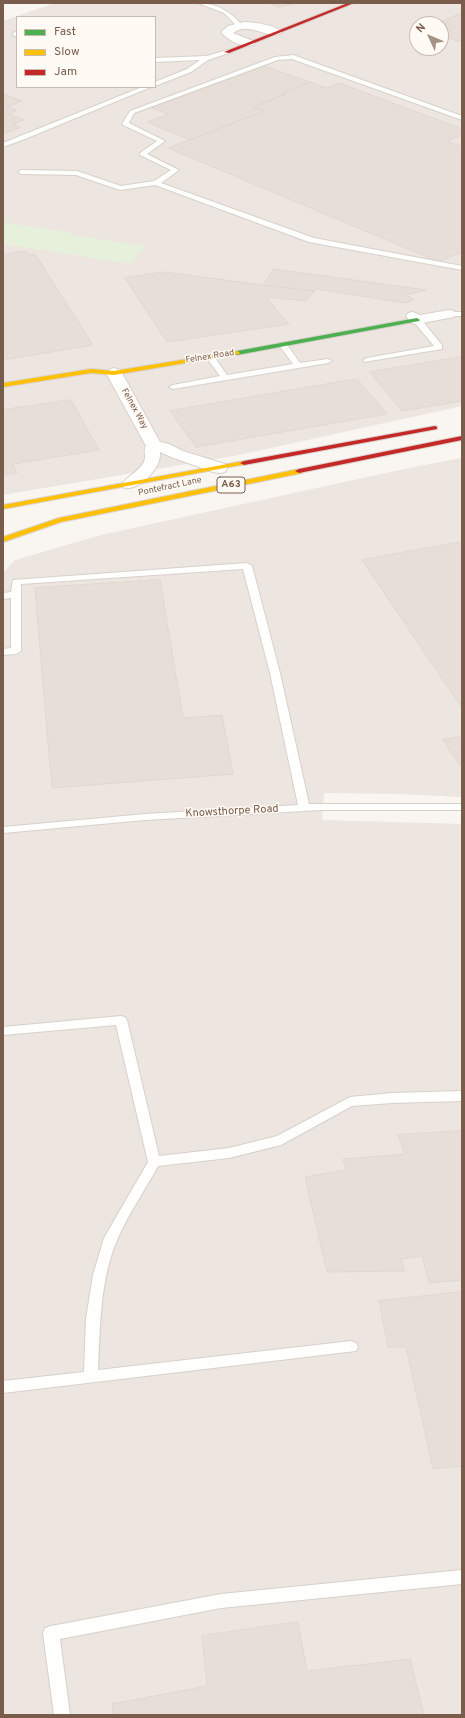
<!DOCTYPE html>
<style>
body{margin:0}
#map{position:relative;width:465px;height:1718px;overflow:hidden;background:#f9f5f0;font-family:Overpass,sans-serif}
canvas{display:block}
.frame{position:absolute;inset:0;border:4px solid #7a5c4d;pointer-events:none}
.legend{position:absolute;left:16px;top:16px;width:140px;height:72px;box-sizing:border-box;background:#fffaf3;border:1px solid #cabbb1;margin:0;padding:5px 7px;list-style:none;font-size:12px;color:#7a5c4d}
.legend li{display:flex;align-items:center;gap:8px;height:20px}
.legend b{width:20px;border:1px solid #cabbb1}
.north{position:absolute;left:409px;top:16px;width:40px;height:40px;box-sizing:border-box;background:#fffaf3;border:1px solid #cabbb1;border-radius:50%;rotate:314deg;font-size:11px;font-weight:700;line-height:16px;text-align:center;color:#7a5c4d}
.north::after{content:'';display:block;margin:auto;width:14px;height:18px;background:#a69286;clip-path:polygon(50% 0,100% 100%,50% 72%,0 100%)}
</style>
<div id="map">
<canvas width="465" height="1718"></canvas>
<div class="frame"></div>
<ul class="legend">
<li><b style="height:5px;background:#4caf50"></b>Fast</li>
<li><b style="height:5px;background:#ffc107"></b>Slow</li>
<li><b style="height:5px;background:#c62828"></b>Jam</li>
</ul>
<div class="north">N</div>
</div>
<script>
const ctx = document.querySelector('canvas').getContext('2d');
ctx.lineJoin = 'round';
function paint(path, color) { ctx.fillStyle = color; ctx.fill(path, 'evenodd'); }
function stroke(path, color, width, dash) { ctx.strokeStyle = color; ctx.lineWidth = width; ctx.lineCap = dash ? 'butt' : 'round'; ctx.setLineDash(dash || []); ctx.stroke(path); }
function label(font, color, halo, rows, align = 'center') {
  ctx.font = font + ' Overpass,sans-serif'; ctx.lineWidth = 3; ctx.setLineDash([]); ctx.textBaseline = 'middle'; ctx.strokeStyle = halo; ctx.fillStyle = color; for (const [text, x, y, turn = 0] of rows) {
    ctx.save(); ctx.translate(x, y); ctx.rotate((+turn || 0) * Math.PI / 180); ctx.textAlign = isNaN(turn) ? turn : align; if (halo) ctx.strokeText(text, 0, 0); ctx.fillText(text, 0, 0); ctx.restore();
  }
}
paint(new Path2D(`
 M55,3h407v403l-223,49 -236,40v-474zM17,17h138v70h-138zM417,24h24v24h-24z
 M462,458v339l-63,-3 -75,-1 -2,27 140,4v891h-459v-1142l12,-13 86,-25 303,-66z`), '#ede5e0');
paint(new Path2D(`
 M3,222l69,11 -2,2 76,11 -16,18 -127,-20z`), '#e7f0db');
const building = new Path2D(`
 M269,3h29l-19,4z
 M462,13v29l-21,-6v-12h-4z
 M264,66l46,16 -28,11 4,1 -33,13 11,4 -74,29 -43,-18 21,-8 -16,-6z
 M310,82l16,6 13,-5 123,46v6l-15,6 15,6v105l-23,10 -271,-114 96,-37 -11,-4 33,-13 -4,-1z
 M3,94l19,7 -15,6 10,3 -8,4 15,6 -11,4 8,3 -18,7z
 M26,251l2,4 7,-1 58,91 -90,15v-105z
 M274,269l152,21 -21,5 9,4 -8,4 -90,-14 -2,2 -51,-6z
 M164,272l99,13 51,6 -8,10 -40,-4 23,27 -122,18 -42,-64z
 M462,357v44l-60,10 -32,-39z
 M357,379l30,35 -191,33 -26,-36z
 M71,400l28,50 -86,14 4,9 -14,2v-65z
 M462,542v166l-100,-148z
 M160,580l23,138 39,-3 11,59 -181,14 -17,-200z
 M462,736v29h-2l-17,-25z
 M462,1131v149l-33,3 -7,-27 -21,3 4,12 -78,1 -22,-95 41,-7 -3,-11 62,-5 -7,-19z
 M462,1292v174l-29,3 -27,-122h-18l-9,-46z
 M298,1622l9,49 103,-12 14,56h-311l-1,-11 95,-18 -5,-50z`);
paint(building, '#e6ded7');
stroke(building, '#e2d8d2', 1);
const lane = new Path2D(`
 M198,3c19,0 33,9 45,23l-5,1 -14,-14z
 M17,31v6l-4,-2v-2z
 M227,50l2,1v2l-21,7 -17,12 -36,14v-4l32,-13 13,-9 -45,2v-4l52,-2z
 M293,55l169,61v4l-170,-61 -14,1 -144,53 -5,10 36,18 -18,13 32,16 -18,13 153,55 148,28v4l-153,-28 -154,-57 -35,5 -44,-15 -55,-1 -3,-2 3,-2 56,1 44,15 33,-5 17,-11 -31,-15v-2l17,-12 -34,-16 -1,-1 8,-13 145,-54z
 M142,87h9l-126,52 -22,8v-4z
 M446,312h16v4h-16z
 M414,318h6l22,27v4l-78,13 -1,-2 4,-2 67,-12 -20,-24z
 M280,343h6l14,20 28,-4 4,2 -4,2 -155,26 -4,-2 4,-2 47,-9 -14,-19 4,-2h3l14,20 66,-11 -14,-19z
 M247,563l5,3 28,107 29,131h153v6h-140l-177,10 -142,13v-6l142,-13 153,-9 -28,-132 -27,-104 -222,15v67l-5,3 -13,1v-6l8,-1v-50l-8,1v-6l8,-1 2,-12z
 M121,1016l4,1 2,3 32,136 70,-8 48,-12 73,-39 42,-4 70,-2v10l-70,2 -40,3 -71,39 -52,13 -71,8c-13,24 -29,47 -40,72 -18,39 -18,90 -20,132l253,-29 5,2 2,4 -2,4 -353,42v-12l81,-9 2,-53 7,-44 11,-37 44,-76 -32,-137 -113,10v-8z
 M462,1570v14l-241,24 -161,31 10,76h-16l-11,-82 2,-5 6,-2 170,-32z`);
const street = new Path2D(`
 M244,22c9,0 32,3 38,10l-2,2c-15,4 -32,-13 -47,-1l20,8 2,2 -2,2c-10,3 -26,-5 -32,-13l7,-6z
 M449,310l5,1 2,3 -2,3 -37,7 -5,-1 -6,-7 2,-3 5,-1 7,3z
 M114,368l5,2 3,3 38,69 9,2 14,7 42,13 2,4 -2,4 -6,1 -6,-1 -42,-15 -11,-5c2,15 -20,39 -36,36l-2,-4c5,-8 20,-14 23,-25 1,-5 -2,-8 1,-13l-40,-73 3,-3z`);
const fast = new Path2D(`
 M417,318l3,2 -1,1 -182,34 -3,-2 3,-2z`);
const slow = new Path2D(`
 M237,351l3,2 -1,1 -125,21 -23,-2 -88,14v-4l88,-14 23,2z
 M244,461l2,1v2l-243,45v-4z
 M299,469h3v4l-241,49 -58,20v-5l56,-19z`);
const jam = new Path2D(`
 M348,3h6l-125,50 -5,-1z
 M435,426l2,1v2l-193,36 -4,-2 4,-2z
 M462,436v4l-163,33 -4,-2 4,-2z`);
stroke(lane, '#d7d1cb', 2);
stroke(street, '#d7d1cb', 2);
stroke(fast, '#d9d2cb', 2);
stroke(slow, '#d9d2cb', 2);
stroke(jam, '#d9d2cb', 2);
paint(lane, '#fefefd');
paint(street, '#fefefd');
paint(fast, '#4caf50');
paint(slow, '#ffc107');
paint(jam, '#c62828');
label('9px', '#7a5c4d', '#fffaf3', [
 ["Felnex Road",210,357,-9],
 ["Felnex Way",134,409,61],
 ["Pontefract Lane",170,487,-12]
]);
for (const [x, y, w] of [
 [231,485,28]
]) { const box = new Path2D(); box.roundRect(x - w / 2, y - 8, w, 16, 3); ctx.fillStyle = '#fffaf3'; ctx.fill(box); stroke(box, '#7a5c4d', 1); }
label('bold 10px', '#7a5c4d', null, [
 ["A63",231,485]
]);
label('11px', '#7a5c4d', '#fffaf3', [
 ["Knowsthorpe Road",232,812,-3]
]);
</script>
